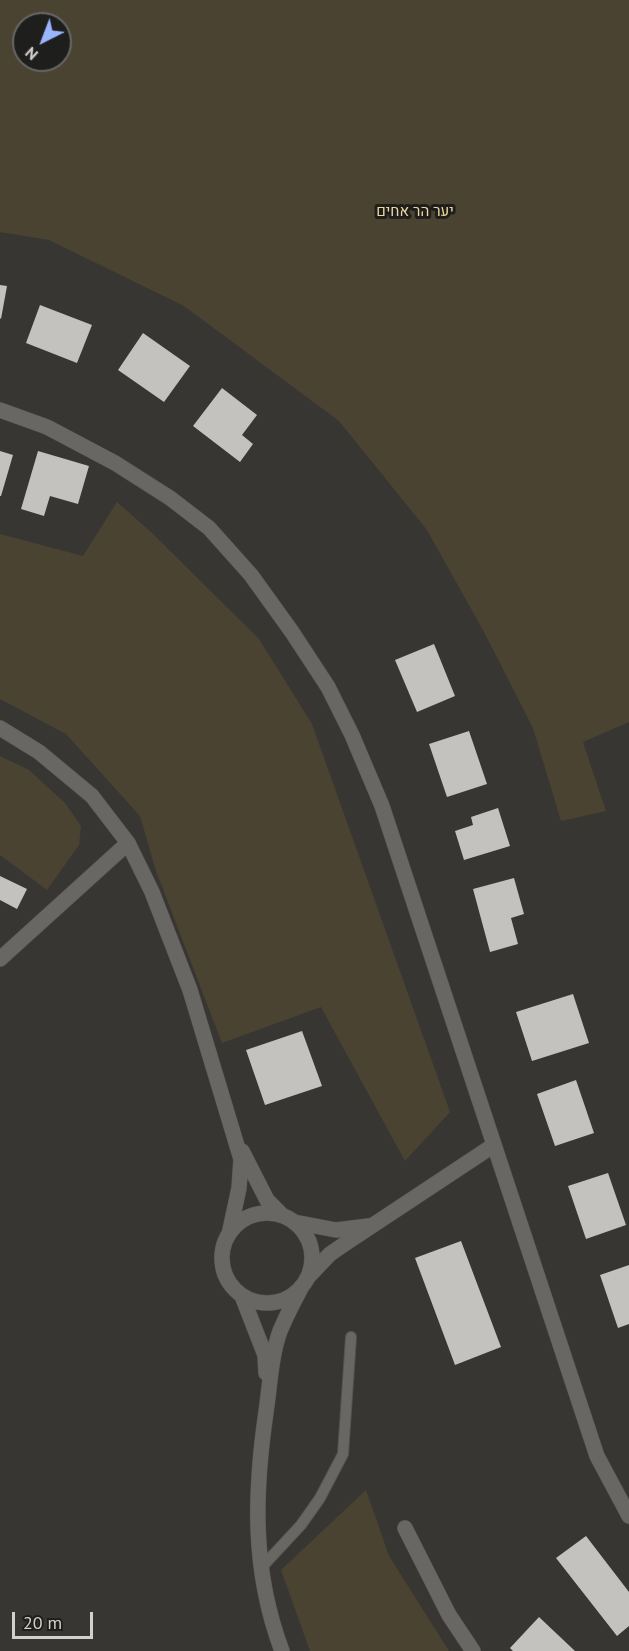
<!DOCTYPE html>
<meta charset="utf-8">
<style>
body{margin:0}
#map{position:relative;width:629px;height:1651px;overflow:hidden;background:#383633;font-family:"PT Sans",sans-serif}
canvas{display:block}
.north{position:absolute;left:12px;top:12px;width:60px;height:60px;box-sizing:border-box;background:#1e1e1c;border:2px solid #666664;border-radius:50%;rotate:222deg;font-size:16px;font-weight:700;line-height:24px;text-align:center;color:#d2d1cf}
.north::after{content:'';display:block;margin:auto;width:21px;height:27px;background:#99b5fd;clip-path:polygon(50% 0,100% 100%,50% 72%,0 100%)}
.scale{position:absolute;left:12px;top:1612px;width:81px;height:27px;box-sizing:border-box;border:3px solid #d2d1cf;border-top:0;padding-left:8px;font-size:18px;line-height:21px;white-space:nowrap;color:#d2d1cf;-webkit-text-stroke:4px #1e1e1c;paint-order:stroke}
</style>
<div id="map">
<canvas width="629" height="1651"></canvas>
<div class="north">N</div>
<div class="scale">20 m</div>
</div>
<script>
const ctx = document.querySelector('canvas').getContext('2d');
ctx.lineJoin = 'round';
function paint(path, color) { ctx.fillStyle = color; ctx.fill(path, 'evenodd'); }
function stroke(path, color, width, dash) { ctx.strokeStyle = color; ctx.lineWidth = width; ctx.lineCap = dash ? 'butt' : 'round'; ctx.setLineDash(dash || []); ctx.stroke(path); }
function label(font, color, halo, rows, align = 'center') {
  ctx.font = font + ' "PT Sans",Heebo,sans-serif'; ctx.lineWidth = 6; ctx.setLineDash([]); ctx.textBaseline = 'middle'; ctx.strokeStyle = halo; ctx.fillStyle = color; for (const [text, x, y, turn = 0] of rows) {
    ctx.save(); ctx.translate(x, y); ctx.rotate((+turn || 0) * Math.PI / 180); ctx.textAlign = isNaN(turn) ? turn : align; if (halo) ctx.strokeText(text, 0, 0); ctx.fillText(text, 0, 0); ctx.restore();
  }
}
paint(new Path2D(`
 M0,0h629v722l-46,20 23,69 -45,10 -28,-93 -49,-96 -57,-102 -88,-109 -155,-115 -135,-66 -49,-8zM24,24h36v36h-36z
 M117,502l34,30 108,107 53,85 138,388 -45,49 -84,-154 -99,36 -66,-172 -16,-55 -74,-82 -66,-35v-165l83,22z
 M0,756l29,14 36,33 16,23 -2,19 -32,45 -47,-35z
 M366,1490l23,66 60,95h-139l-29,-81z`), '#4b4332');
paint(new Path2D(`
 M0,285l7,1 -6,33 -1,-1z
 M40,305l52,20 -15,38 -51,-20z
 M143,333l47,33 -26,36 -46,-32z
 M222,388l35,27 -15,20 11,9 -13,18 -47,-36z
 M0,451l13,4 -12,41h-1z
 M38,451l51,15 -11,38 -28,-8 -6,20 -23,-7z
 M434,644l21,52 -38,16 -22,-52z
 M469,731l18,53 -40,13 -18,-53z
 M498,808l12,38 -46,14 -9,-29 18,-6 -2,-8z
 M0,876l27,13 -10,20 -17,-9z
 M514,878l10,36 -13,4 7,26 -28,8 -17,-63z
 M573,994l16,49 -57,18 -16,-49z
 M302,1031l20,55 -57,19 -19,-55z
 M576,1080l18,53 -39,13 -18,-52z
 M608,1173l18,52 -40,14 -18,-53z
 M461,1241l40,106 -46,18 -40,-107z
 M629,1265v59l-11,4 -18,-53z
 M586,1536l43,56v34l-12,10 -61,-78z
 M539,1617l36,34h-62l-3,-3z`), '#c4c2bf');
const lane = new Path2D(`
 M261,1568l40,-43 19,-27 23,-44 8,-117`);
const street = new Path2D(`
 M0,410l47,17 68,36 55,35 39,30 42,47 41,57 36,55 24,48 30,71 215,650 32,60
 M0,959l128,-116
 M294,1222l42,8 33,-4
 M309,1276l21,-22 16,-11 148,-98
 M405,1528l44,87 24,36`);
const secondary = new Path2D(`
 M0,728l39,24 53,44 36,47 24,49 38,98 51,169 -2,29 -9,42
 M242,1151l25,49 15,15
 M222 1258a45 45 0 1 1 90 0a45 45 0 1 1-90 0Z
 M242,1296l23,59 1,18
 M282,1651c-30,-80 -28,-156 -16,-239 4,-27 5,-56 14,-81 6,-14 13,-28 20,-41`);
stroke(lane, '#555451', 12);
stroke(street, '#555451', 16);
stroke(secondary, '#555451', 16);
stroke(lane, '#686764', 10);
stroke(street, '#686764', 15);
stroke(secondary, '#686764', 15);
label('15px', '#eed69d', '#1e1e1c', [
 ["יער הר אחים",415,212]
]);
</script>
